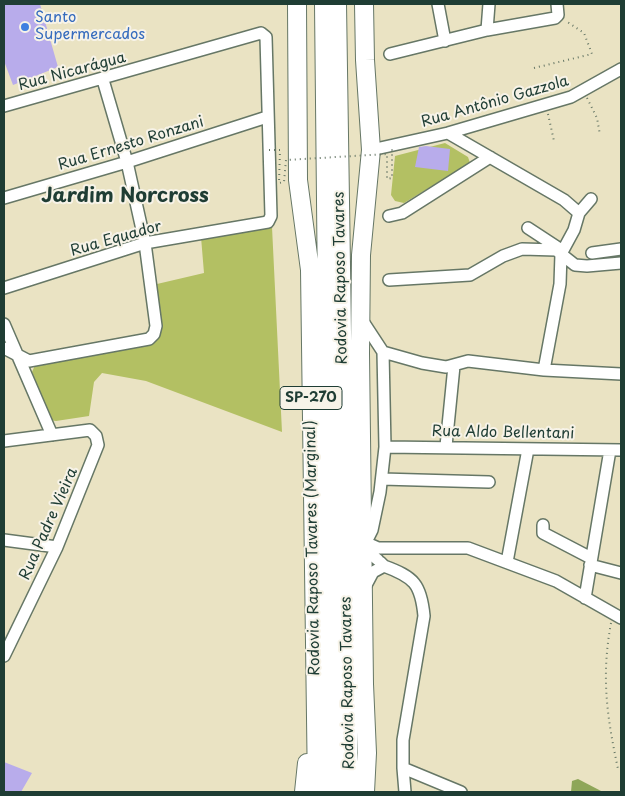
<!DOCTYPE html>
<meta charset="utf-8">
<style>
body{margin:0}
#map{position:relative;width:625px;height:796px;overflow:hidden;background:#eae3c3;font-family:"Playpen Sans",sans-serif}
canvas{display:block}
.frame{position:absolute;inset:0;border:5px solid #1f3d34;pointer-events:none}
</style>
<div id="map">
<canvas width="625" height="796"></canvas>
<div class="frame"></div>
</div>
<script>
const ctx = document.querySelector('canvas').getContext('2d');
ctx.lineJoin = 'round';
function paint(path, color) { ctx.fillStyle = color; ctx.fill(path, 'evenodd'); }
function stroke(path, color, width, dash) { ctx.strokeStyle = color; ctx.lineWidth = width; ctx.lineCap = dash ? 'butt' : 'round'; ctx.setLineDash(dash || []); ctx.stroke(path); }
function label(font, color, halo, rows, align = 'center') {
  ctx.font = font + ' "Playpen Sans",sans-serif'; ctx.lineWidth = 4; ctx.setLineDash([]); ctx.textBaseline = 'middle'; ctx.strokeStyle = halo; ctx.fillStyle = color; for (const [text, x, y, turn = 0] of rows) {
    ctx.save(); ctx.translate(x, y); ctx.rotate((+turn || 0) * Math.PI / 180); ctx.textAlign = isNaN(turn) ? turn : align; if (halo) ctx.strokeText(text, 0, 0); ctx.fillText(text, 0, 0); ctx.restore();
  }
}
paint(new Path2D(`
 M445,143l23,14 2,6 -66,40 -9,-2 -4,-6 4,-39z
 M265,225l7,2 10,205 -136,-51 -44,-8 -8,9 -5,34 -33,5 -6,-1 -18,-48 4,-9 119,-23 6,-8 -4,-48 47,-11 -3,-36z`), '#b3c063');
paint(new Path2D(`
 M578,779l25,13h-32l1,-11z`), '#8ea659');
paint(new Path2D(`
 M4,4h36l18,63 -45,18 -9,-24z
 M426,146l24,3 -2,22 -33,-4 4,-20z
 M4,762l28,11 -11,19h-17z`), '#b8aceb');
const minor = new Path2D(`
 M438,4l7,37
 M487,30l2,-26
 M390,54l97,-24 68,-12 3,-3 -1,-11
 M4,106l257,-73 5,4 5,179 -3,6 -123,21 -141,45
 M448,133l116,67 15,13 -5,17 -13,24 -1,30 -16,86
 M371,150l77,-17 123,-36 50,-28
 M4,198l123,-36 140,-45
 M579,213l12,-14
 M389,216l13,-3 88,-56
 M528,228l32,21
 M592,253l29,-4
 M389,280l81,-5 33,-19 19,-7 34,1 19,15 12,1 34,-3
 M362,320l21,32 2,95 -5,45 -8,38 -9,18 15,12
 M4,324l48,111
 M4,348l25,13 120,-22 5,-5 2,-8 -11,-83 -18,-81 -24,-82
 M383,352l39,11 24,4 22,-6 76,9 77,4
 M4,441l86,-11 6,6 2,9 -41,102 -53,109
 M446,446l8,-80
 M385,447l236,3
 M382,479l107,3
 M543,525v8l48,25
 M363,537l6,7 9,4h90l88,33 65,37
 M4,540l53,7
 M507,562l21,-113
 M590,565l31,8
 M384,566c30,11 37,18 40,50l-21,124v28l58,24
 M365,587l8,-15 11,-6 -4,-4
 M585,598l25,-148
 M403,768l2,24`);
const highway = new Path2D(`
 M297,4l1,176 12,90 7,522
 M324,4l8,788
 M337,4l12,788
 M364,4l1,56 6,90 -10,105 -1,98 4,331 3,69 -2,39
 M304,792l3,-29`);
stroke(minor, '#676', 14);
stroke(highway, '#676', 20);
stroke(new Path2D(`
 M534,68l58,-14 -8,-21 -18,-12
 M587,98l10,20 3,17
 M548,114l6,27
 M611,623c-10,54 -4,94 7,146`), '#676', 2, [1, 4]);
stroke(minor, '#fff', 11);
stroke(highway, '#fff', 18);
stroke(new Path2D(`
 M269,150h11l-1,33 5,-1 2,-22 101,-6v25l5,-1v-31`), '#676', 2, [1, 4]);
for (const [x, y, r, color] of [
 [25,27,5,"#3f7fe0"]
]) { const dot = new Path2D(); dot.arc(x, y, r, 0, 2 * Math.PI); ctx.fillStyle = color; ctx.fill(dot); stroke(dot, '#f7f3e8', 2); }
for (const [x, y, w] of [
 [311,398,62]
]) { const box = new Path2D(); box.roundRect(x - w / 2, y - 11.5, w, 23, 4); ctx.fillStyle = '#f7f3e8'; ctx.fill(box); stroke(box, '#1f3d34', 1); }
label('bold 14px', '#1f3d34', null, [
 ["SP-270",311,398]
]);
label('15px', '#366cbe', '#f7f3e8', [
 ["Santo",35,18],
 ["Supermercados",35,35]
], 'left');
label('15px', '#1f3d34', '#f7f3e8', [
 ["Rua Nicarágua",72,72,-15],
 ["Rua Antônio Gazzola",495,102,-16],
 ["Rua Ernesto Ronzani",131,144,-17],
 ["Rua Equador",116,239,-16],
 ["Rodovia Raposo Tavares",341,278,-91],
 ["Rua Aldo Bellentani",503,433,1],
 ["Rua Padre Vieira",49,524,-66],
 ["Rodovia Raposo Tavares (Marginal)",313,548,-91],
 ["Rodovia Raposo Tavares",348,683,-91]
]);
label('bold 20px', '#1f3d34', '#f7f3e8', [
 ["Jardim Norcross",125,196]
]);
</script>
